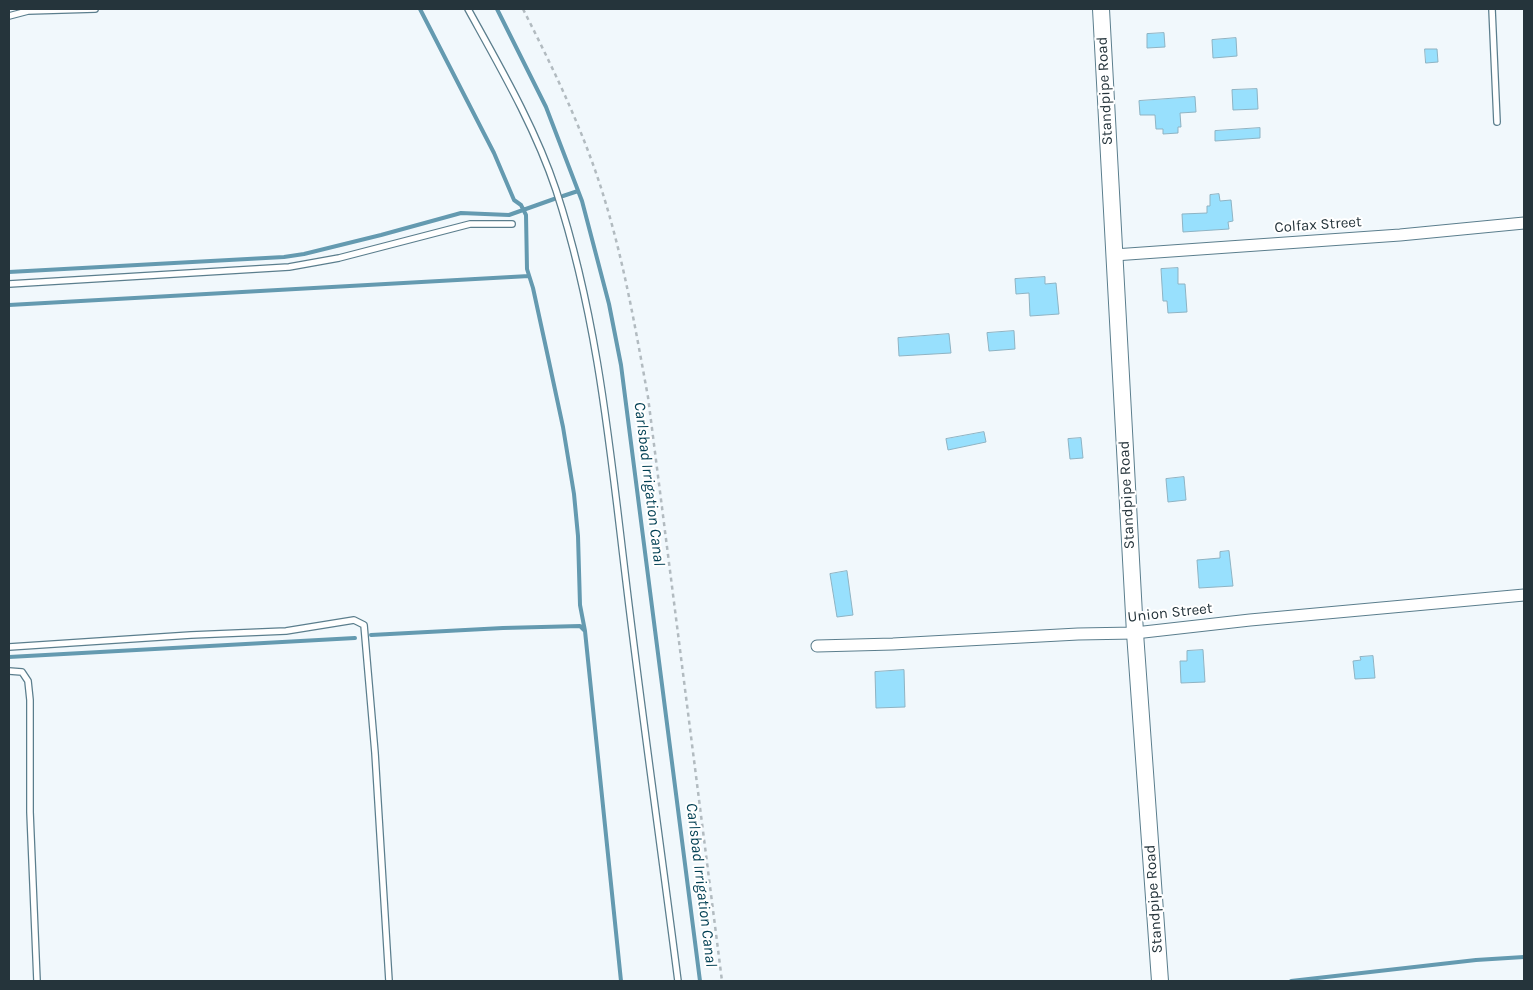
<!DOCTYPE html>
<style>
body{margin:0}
#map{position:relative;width:1533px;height:990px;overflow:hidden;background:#f1f8fc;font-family:Karla,sans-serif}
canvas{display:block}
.frame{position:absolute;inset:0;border:10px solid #25343b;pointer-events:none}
</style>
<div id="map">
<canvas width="1533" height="990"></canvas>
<div class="frame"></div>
</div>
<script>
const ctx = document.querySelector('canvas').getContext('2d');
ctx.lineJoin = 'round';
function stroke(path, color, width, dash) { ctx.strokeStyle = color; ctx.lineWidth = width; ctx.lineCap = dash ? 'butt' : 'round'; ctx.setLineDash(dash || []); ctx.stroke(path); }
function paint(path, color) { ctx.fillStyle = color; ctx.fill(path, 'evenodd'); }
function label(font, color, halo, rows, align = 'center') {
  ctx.font = font + ' Karla,sans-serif'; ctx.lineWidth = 4; ctx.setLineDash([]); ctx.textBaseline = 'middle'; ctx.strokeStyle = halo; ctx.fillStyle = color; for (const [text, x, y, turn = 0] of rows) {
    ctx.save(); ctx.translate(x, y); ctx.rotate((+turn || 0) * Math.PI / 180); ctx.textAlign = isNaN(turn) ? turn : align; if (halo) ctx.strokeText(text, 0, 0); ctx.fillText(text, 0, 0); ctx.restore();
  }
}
stroke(new Path2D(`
 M420,9l74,144 20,47 7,5 5,10 1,54 6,19 15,69 15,70 11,67 4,42 2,69 5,26
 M497,9l49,98 36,94 27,103 12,61 79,616
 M563,196l15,-5
 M9,272l275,-15 20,-3 77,-19 80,-22 48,2 45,-16
 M9,305l520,-29
 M371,635l132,-7 77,-2 5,5 36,350
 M9,657l346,-19
 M1291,981l185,-21 48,-3`), '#649ab0', 4);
const building = new Path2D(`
 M1164,33l1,14 -18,1v-14z
 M1236,38l1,18 -24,2 -1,-18z
 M1425,49h12l1,13 -12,1z
 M1257,89l1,20 -25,1 -1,-20z
 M1195,97l1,15 -16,1 1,14h-3v6l-15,1v-5h-7l-1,-14h-15l-1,-14z
 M1260,128v10l-45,3v-10z
 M1219,194l1,7 11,-1 2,21 -5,1 1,7 -46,3 -1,-18 25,-1v-7h3v-11z
 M1178,268v16h7l2,28 -19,1 -1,-12h-4l-2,-32z
 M1045,277v7l11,-1 3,31 -29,2 -1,-23 -13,1 -1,-15z
 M1014,331l1,18 -26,2 -2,-18z
 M949,334l2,19 -52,3 -1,-18z
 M984,432l2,10 -38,8 -2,-11z
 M1081,438l2,20 -13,1 -2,-20z
 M1184,477l2,23 -18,2 -2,-23z
 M1229,551l4,35 -34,2 -2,-28 23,-2v-6z
 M847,571l6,44 -16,2 -7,-43z
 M1203,650l2,32 -24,1 -1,-22h7v-10z
 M1373,656l2,22 -20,1 -2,-18 8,-1 -1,-3z
 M904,670l1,37 -29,1 -1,-36z`);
paint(building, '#98e0fd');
stroke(building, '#8eb3c3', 1);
const lane = new Path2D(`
 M468,9c32,58 67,118 88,181 42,128 54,259 70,391 16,134 35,267 52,400
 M1492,9l5,113
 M9,16l19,-5 67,-2
 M9,284l280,-17 50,-9 131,-34h42
 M9,647l182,-12 95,-4 68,-11 10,5 11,128 14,228
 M9,671l13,1 6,9 2,19v112l7,169`);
const street = new Path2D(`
 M1114,255l286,-20 124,-12
 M817,646l76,-2 185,-10 57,-1 115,-13 274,-25`);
const secondary = new Path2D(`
 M1101,9l34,624 25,348`);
stroke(lane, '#5b7e8d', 8);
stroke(street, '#5b7e8d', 13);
stroke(secondary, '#5b7e8d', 18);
stroke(new Path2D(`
 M523,9c32,63 63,127 83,195 19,63 30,128 42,193l74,584`), '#b2bbc0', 2.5, [4, 4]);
stroke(lane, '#fff', 5.5);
stroke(street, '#fff', 11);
stroke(secondary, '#fff', 16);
label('15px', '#25343b', '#fff', [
 ["Standpipe Road",1105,91,-93],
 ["Colfax Street",1318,225,-4],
 ["Standpipe Road",1127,495,-93],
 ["Union Street",1170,613,-6],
 ["Standpipe Road",1154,899,-94]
]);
label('italic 16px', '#003f53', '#fff', [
 ["Carlsbad Irrigation Canal",649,484,83],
 ["Carlsbad Irrigation Canal",701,885,83]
]);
</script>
